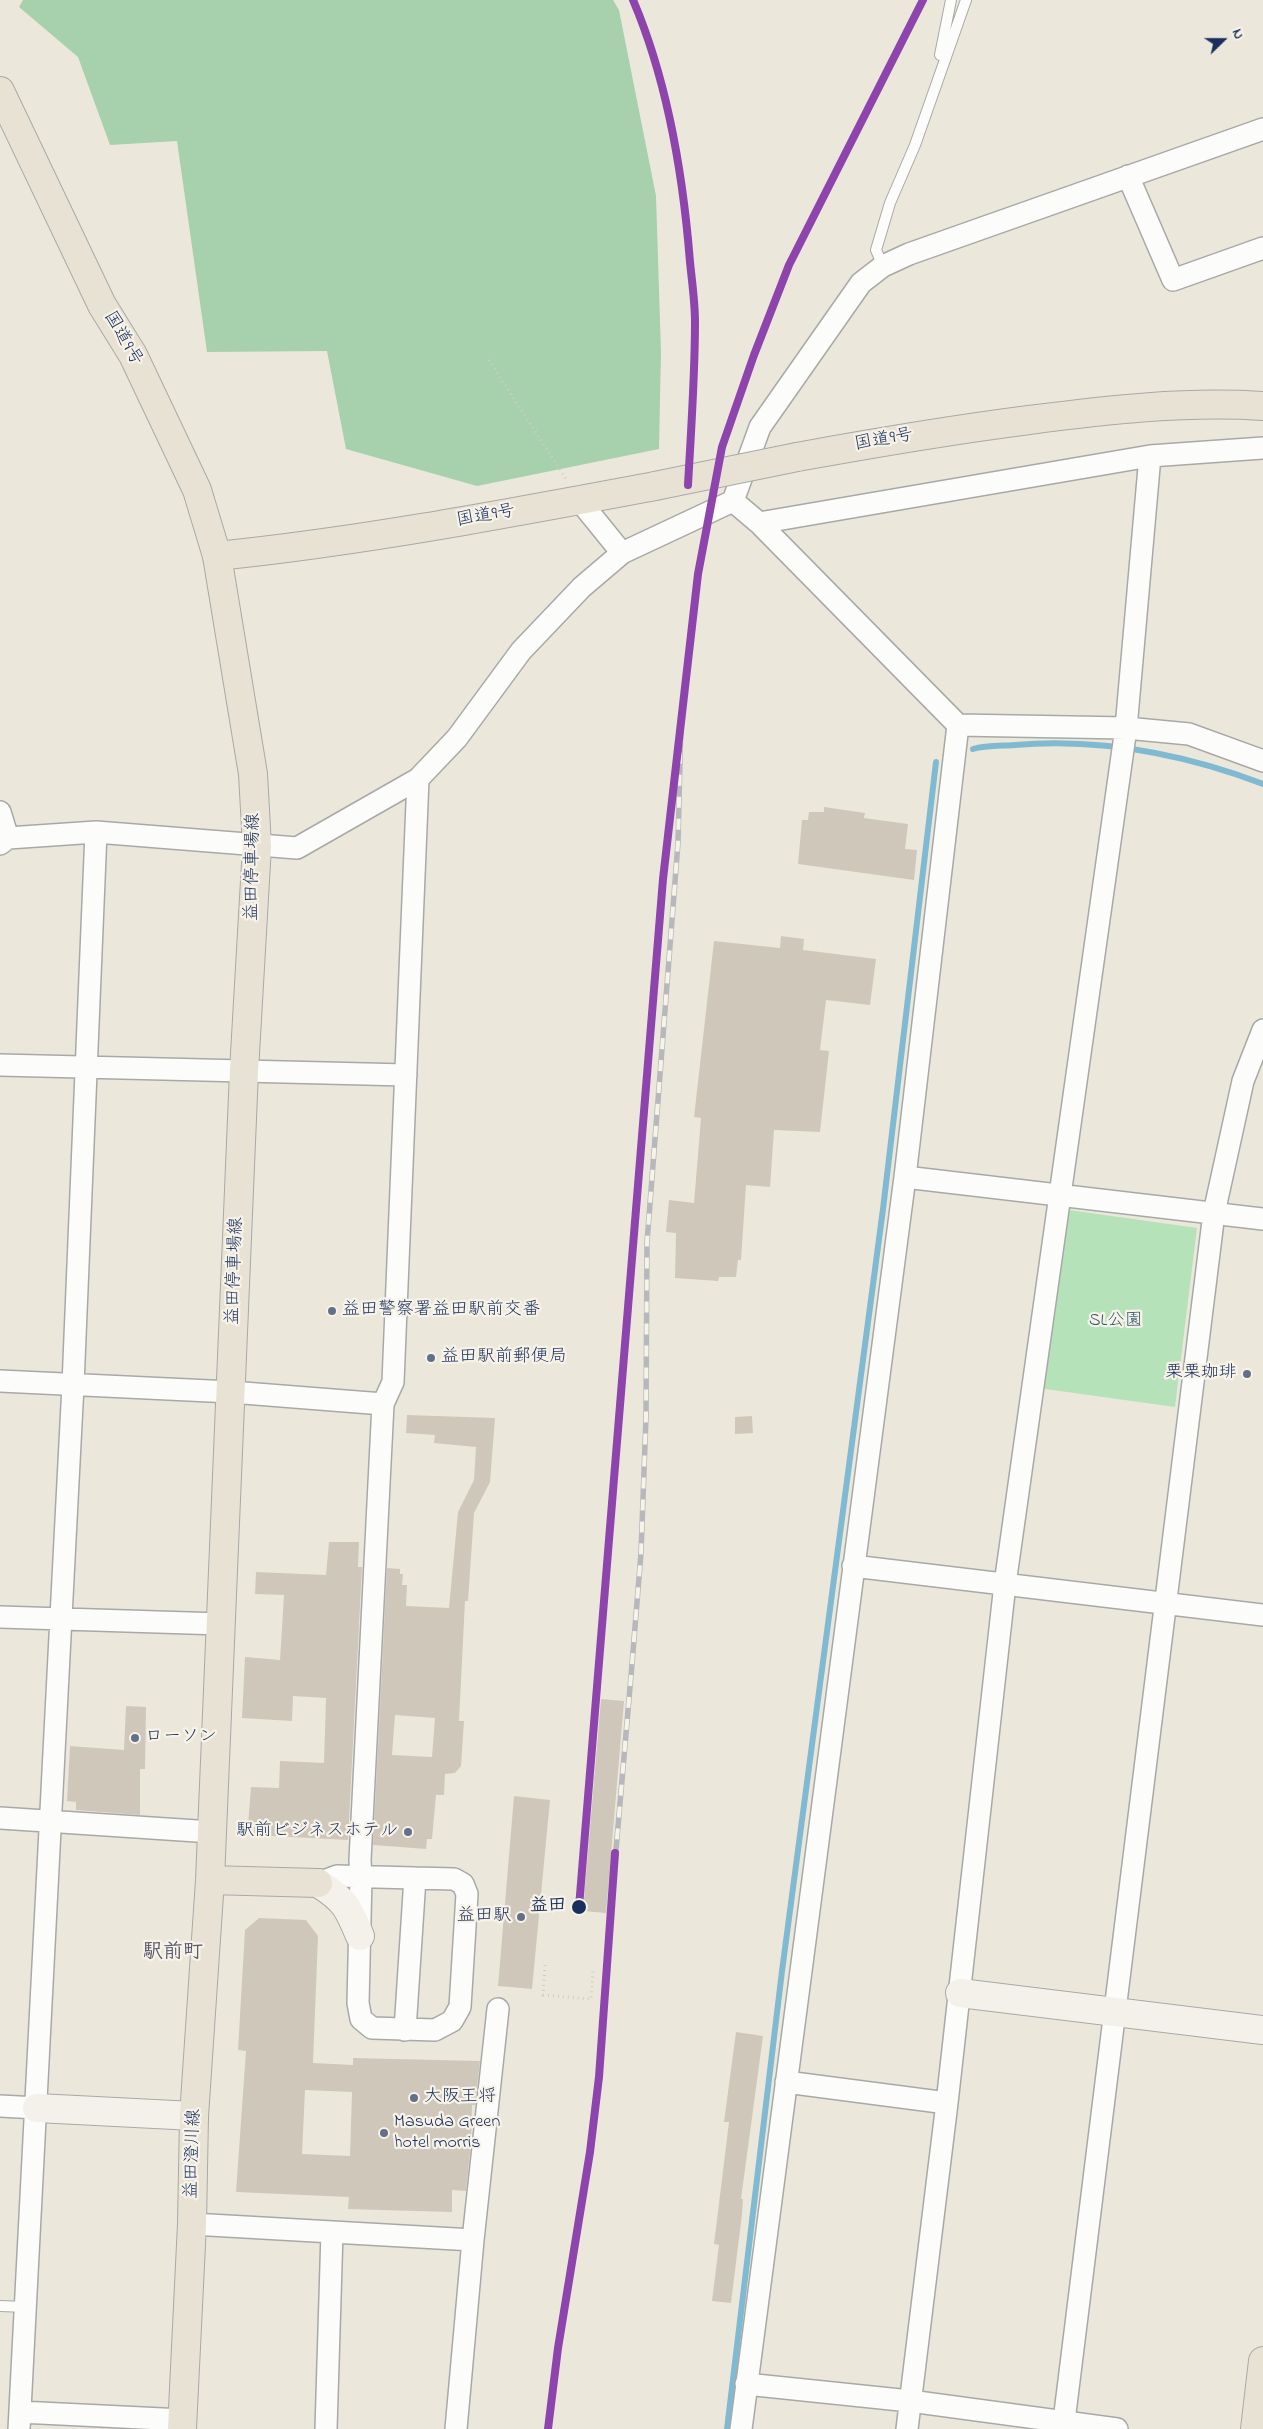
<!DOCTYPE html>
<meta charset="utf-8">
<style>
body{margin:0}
#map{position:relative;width:1263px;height:2429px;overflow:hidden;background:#ebe8db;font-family:"Indie Flower",sans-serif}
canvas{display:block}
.north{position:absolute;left:1198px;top:15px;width:50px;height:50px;-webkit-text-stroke:4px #f7f3e8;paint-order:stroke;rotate:68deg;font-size:14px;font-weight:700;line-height:20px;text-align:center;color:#1b2f5e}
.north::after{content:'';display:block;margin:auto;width:18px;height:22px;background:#1b2f5e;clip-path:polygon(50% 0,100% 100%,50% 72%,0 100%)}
</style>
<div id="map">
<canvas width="1263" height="2429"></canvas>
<div class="north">N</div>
</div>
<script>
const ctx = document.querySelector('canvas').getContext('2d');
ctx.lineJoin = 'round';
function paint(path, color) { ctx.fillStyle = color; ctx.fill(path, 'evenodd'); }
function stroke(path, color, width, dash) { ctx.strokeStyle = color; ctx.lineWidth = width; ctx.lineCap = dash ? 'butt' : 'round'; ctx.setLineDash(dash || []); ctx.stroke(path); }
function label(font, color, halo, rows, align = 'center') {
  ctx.font = font + ' "Indie Flower","Klee One",sans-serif'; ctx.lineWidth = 4.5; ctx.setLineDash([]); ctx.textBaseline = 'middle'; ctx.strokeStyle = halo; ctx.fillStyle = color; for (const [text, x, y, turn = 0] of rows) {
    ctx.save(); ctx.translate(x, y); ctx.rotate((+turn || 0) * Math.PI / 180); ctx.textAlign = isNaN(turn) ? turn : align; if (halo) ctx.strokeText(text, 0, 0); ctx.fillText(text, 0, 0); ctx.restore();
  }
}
paint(new Path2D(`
 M1062,1209l135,19 -22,179 -137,-19z`), '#b6e2ba');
paint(new Path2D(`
 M23,0h590l6,10 37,186 5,156 -2,97 -182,37 -131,-37 -19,-98 -120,1 -30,-211 -67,4 -32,-88 -59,-50z`), '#a7d0ac');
stroke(new Path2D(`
 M973,749c13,-4 29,-3 42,-4 85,-7 169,9 248,39
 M727,2429l55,-458 101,-762 53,-447`), '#80bad2', 6);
paint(new Path2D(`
 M824,807l41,6 -1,5 44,6 -3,25 12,1 -3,30 -116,-16 4,-44h6l1,-8h15z
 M781,936l23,3 -1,11 73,9 -6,46 -44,-5 -6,50 9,1 -9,81 -46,-2 -4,57 -24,-2 -5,75h-3l-2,17h-17l-1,4 -43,-3 1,-45 -10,-1 3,-32 25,3 7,-85 -7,-1 20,-176 66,7z
 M407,1415l88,3 -5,64 -16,31 -6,88h-3l-6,120h5l-3,45 -6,7 -10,1 -1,21h-8l-4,44h-5l-1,10 -53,-4 14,-277 13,1v5h3l-1,11h5l-1,21 43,2 9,-96 16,-32 2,-33 -42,-4 1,-8 -29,-2zM395,1715l40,3 -3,39 -40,-2z
 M752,1416l1,17 -18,1v-17z
 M329,1542h30l-1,25h4l-14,273 -94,-5v-10h-6l3,-38 28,1 1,-27 44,2 2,-65 -33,-2 -1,25 -50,-3 3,-61 35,3 4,-65 -29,-1 1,-22 70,3z
 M601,1699l23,2 -18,212 -23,-2z
 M126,1706l20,1 -1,62h-5v46l-64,-5v-8l-9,-1 3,-55 54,4z
 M514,1796l36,4 -18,189 -34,-3z
 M259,1918l47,2 12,16 -5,127 40,2v-7l127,3 -5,44h-3l-1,38 -5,48 -14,-1v22l-104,-3 1,-12 -113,-5 10,-141 -8,-1 7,-120zM305,2090l47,2 -2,64 -48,-2z
 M736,2032l27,4 -22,163h2l-1,15 -11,89 -19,-2 7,-56 -5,-1 15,-122h-5z`), '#d0c7bb');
const lane = new Path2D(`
 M940,55l11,-55
 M883,266l-7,-16 14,-47 25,-58 51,-145
 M0,2306l26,1`);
const street = new Path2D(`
 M1128,176l45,104 90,-32
 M579,500l43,53
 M733,501l27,-74 101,-144 22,-17 26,-12 354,-125
 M759,523l391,-67 113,-8
 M0,812l8,26
 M0,844l8,-6 88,-6 201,16 121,-69 39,-41 64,-87 61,-64 40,-34 111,-52 26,22 199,202 168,3 63,6 74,27
 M0,1065l406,10
 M905,1177l358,42
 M0,1381l231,11 152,12
 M853,1566l410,49
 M0,1617l221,7
 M0,1818l212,14
 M318,1883l19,-7 117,3 9,5 4,10 -7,113 -8,14 -17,9 -63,-2 -11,-9 -3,-16 3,-126 -1,-17 23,-456 10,-22 25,-603
 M405,2030l10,-152
 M786,2082l161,21
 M0,2106l37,2
 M192,2224l281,16
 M746,2384l164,17 207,28
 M20,2412l163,8
 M19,2429l54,-1044 23,-553
 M326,2429l6,-197
 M456,2429l17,-189 25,-231
 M741,2429l164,-1252 53,-452
 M907,2429l40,-326 58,-519 121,-856 24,-272
 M1063,2429l151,-1216 29,-132 20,-51`);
const secondary = new Path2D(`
 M318,1883c27,17 30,24 42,53
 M960,1993l303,37
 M37,2108l157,8`);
const primary = new Path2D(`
 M210,1880l108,3
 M182,2429l10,-205 2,-108 16,-236 34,-809 13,-225 -4,-72 -36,-218`);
const highway = new Path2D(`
 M0,91l102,214 31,50 64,135 20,66c147,-15 293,-43 438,-70
 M797,457c77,-14 154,-27 232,-37 77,-10 156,-19 234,-14
 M1255,2429l8,-68`);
stroke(lane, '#a8a9a7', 12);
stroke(street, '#a8a9a7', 24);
stroke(secondary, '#a8a9a7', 30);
stroke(primary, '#a8a9a7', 30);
stroke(highway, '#a8a9a7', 30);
stroke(new Path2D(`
 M489,360l77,119
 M545,1965l-2,30 48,4 2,-29`), '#cccdcd', 3, [1, 4]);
stroke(lane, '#fcfcfa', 10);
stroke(street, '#fcfcfa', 21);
stroke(secondary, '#f4f1eb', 28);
stroke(primary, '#e8e2d5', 28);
stroke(highway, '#e8e2d5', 28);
const rail = new Path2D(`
 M680,725l18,-151 24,-127 32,-92 35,-90 134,-265
 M663,879l10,-94
 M579,1907l82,-1008
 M548,2429l10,-81 32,-196 9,-75 12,-169 21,-244 9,-111 5,-136 1,-175 31,-399 3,-123`);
stroke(rail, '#b6b8bc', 5.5);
stroke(rail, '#f7f3e8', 4, [11]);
const highwayBridge = new Path2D(`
 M655,486l142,-29`);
stroke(highwayBridge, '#a8a9a7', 30, []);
stroke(highwayBridge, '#e8e2d5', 28);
stroke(new Path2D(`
 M633,0c35,82 50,174 57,262 2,20 5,40 5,60 0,54 -4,109 -7,163
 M579,1907l84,-1028 35,-305 24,-127 32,-92 35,-90 134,-265
 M548,2429l10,-81 32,-196 9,-75 16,-224`), '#8e44ad', 8);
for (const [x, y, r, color] of [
 [332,1311,5,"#64708a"],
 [431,1358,5,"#64708a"],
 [1247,1374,5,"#64708a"],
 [135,1738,5,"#64708a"],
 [408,1832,5,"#64708a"],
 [579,1907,8,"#1b2f5e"],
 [521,1917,5,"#64708a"],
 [414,2098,5,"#64708a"],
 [384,2133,5,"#64708a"]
]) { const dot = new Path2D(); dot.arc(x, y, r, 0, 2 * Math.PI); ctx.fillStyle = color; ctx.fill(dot); stroke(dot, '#f7f3e8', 2); }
label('18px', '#1b2f5e', '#f7f3e8', [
 ["国道9号",122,339,60],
 ["国道9号",884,441,-10],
 ["国道9号",486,517,-10],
 ["益田停車場線",254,867,-89],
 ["益田停車場線",236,1271,-88],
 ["益田澄川線",194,2154,-88]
]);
label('18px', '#1b2f5e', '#f7f3e8', [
 ["益田警察署益田駅前交番",342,1311],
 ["益田駅前郵便局",441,1358],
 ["栗栗珈琲",1237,1374,"right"],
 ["ローソン",145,1738],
 ["駅前ビジネスホテル",398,1832,"right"],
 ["益田駅",511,1917,"right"],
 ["大阪王将",424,2098],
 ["Masuda Green",394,2123],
 ["hotel morris",394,2144]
], 'left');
label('18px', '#375b6e', '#f7f3e8', [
 ["SL公園",1116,1322]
]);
label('bold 18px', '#1b2f5e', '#f7f3e8', [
 ["益田",566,1907]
], 'right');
label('bold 20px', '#5a5a6e', '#f7f3e8', [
 ["駅前町",173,1954]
]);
</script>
